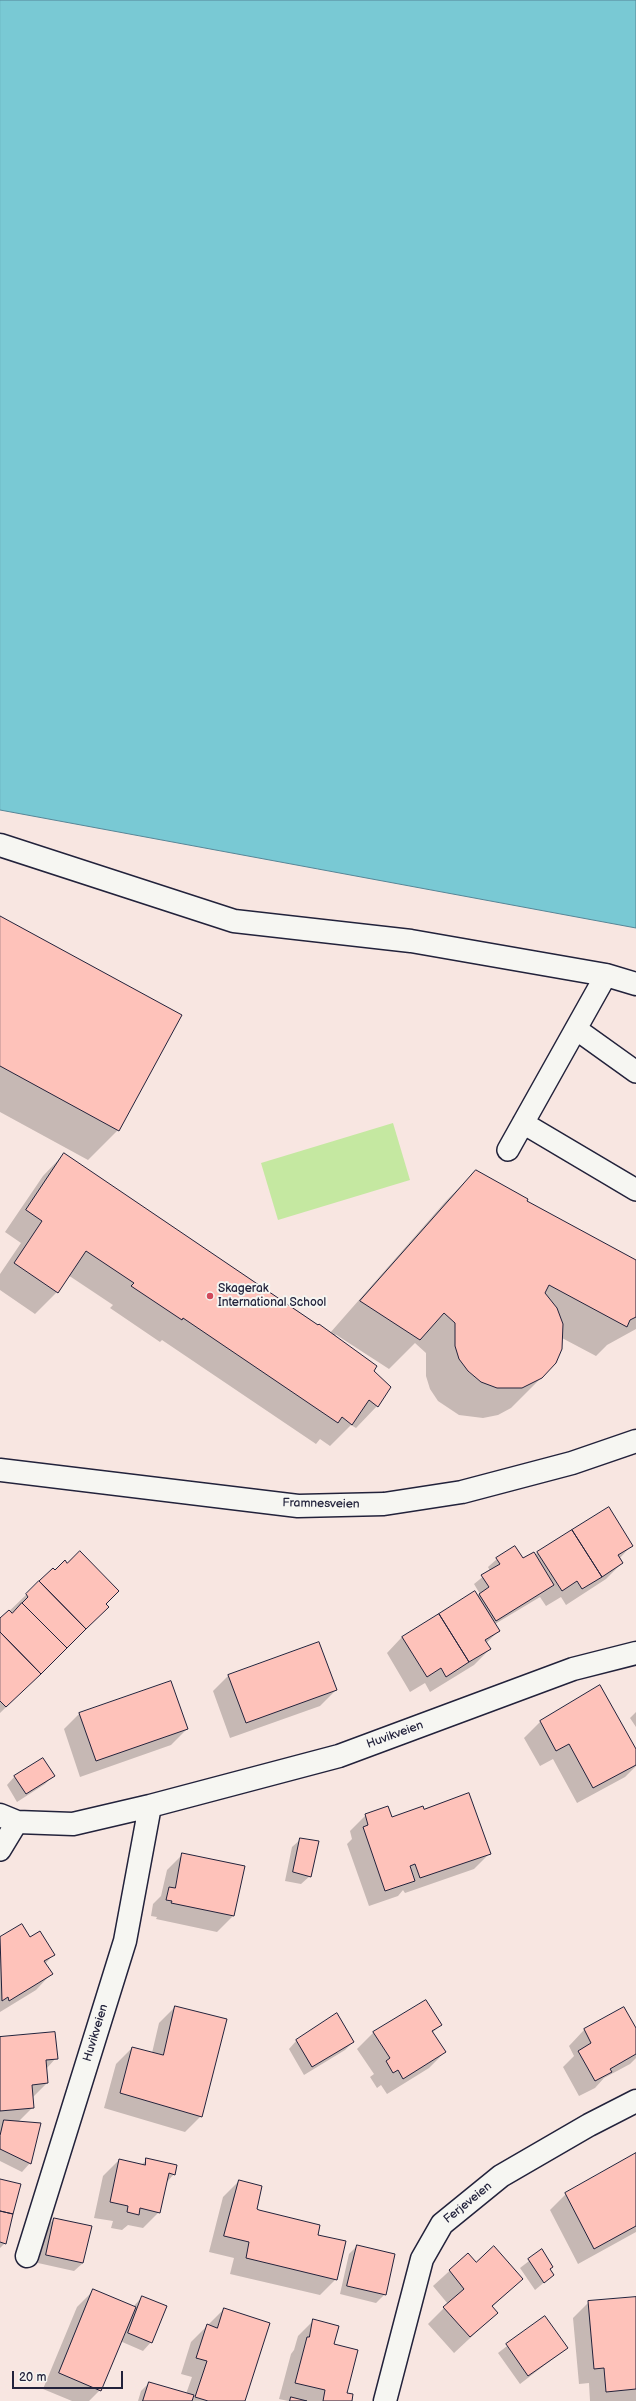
<!DOCTYPE html>
<style>
body{margin:0}
#map{position:relative;width:636px;height:2401px;overflow:hidden;background:#f8e6e1;font-family:"Balsamiq Sans",sans-serif}
canvas{display:block}
.scale{position:absolute;left:12px;top:2371px;width:111px;height:18px;box-sizing:border-box;border:2px solid #22223b;border-top:0;padding-left:5px;font-size:12px;line-height:14px;white-space:nowrap;color:#22223b;-webkit-text-stroke:3px #f6f6f2;paint-order:stroke}
</style>
<div id="map">
<canvas width="636" height="2401"></canvas>
<div class="scale">20 m</div>
</div>
<script>
const ctx = document.querySelector('canvas').getContext('2d');
ctx.lineJoin = 'round';
function paint(path, color) { ctx.fillStyle = color; ctx.fill(path, 'evenodd'); }
function stroke(path, color, width, dash) { ctx.strokeStyle = color; ctx.lineWidth = width; ctx.lineCap = dash ? 'butt' : 'round'; ctx.setLineDash(dash || []); ctx.stroke(path); }
function label(font, color, halo, rows, align = 'center') {
  ctx.font = font + ' "Balsamiq Sans",sans-serif'; ctx.lineWidth = 4; ctx.setLineDash([]); ctx.textBaseline = 'middle'; ctx.strokeStyle = halo; ctx.fillStyle = color; for (const [text, x, y, turn = 0] of rows) {
    ctx.save(); ctx.translate(x, y); ctx.rotate((+turn || 0) * Math.PI / 180); ctx.textAlign = isNaN(turn) ? turn : align; if (halo) ctx.strokeText(text, 0, 0); ctx.fillText(text, 0, 0); ctx.restore();
  }
}
paint(new Path2D(`
 M393,1123l17,57 -132,40 -17,-57z`), '#c5e8a1');
const water = new Path2D(`
 M0,0h636v928l-636,-118z`);
paint(water, '#79c9d4');
stroke(water, '#568697', 1);
paint(new Path2D(`
 M0,917l118,213 -30,30 -88,-48z
 M64,1154l266,179 116,-132 30,-30 50,30 110,60v68l-29,16 -11,11 -34,-18 -21,40 -30,30 -13,7 -15,3 -24,-3 -21,-14 -8,-12 -4,-13v-23l-11,-10 -26,26 -54,-35 42,72 -21,22 -5,-3 -21,21 -10,-7 -4,5 -154,-104 -2,2 -50,-34 3,-3 -45,-30 -11,17 -22,22 -35,-24v-16l21,-31 -16,-11 38,-56z
 M632,1545l-13,14 3,4 -16,16 -40,26 -5,-8 -15,9 -6,-9 -45,27 4,7 -13,12 4,6 -16,16 -44,27 -5,-9 -15,9 -23,-39 15,-16 78,-43 -6,-10 16,-13 -2,-4 9,-8h26l15,-6z
 M53,1569l52,35 -13,19 -92,90v-93z
 M229,1675l107,15 -16,16 -90,32 -17,-47z
 M600,1687l36,64v15l-11,11 -48,26 -24,-44 -13,7 -16,-28 16,-16z
 M636,1712v15l-6,-9z
 M80,1713l107,16 -16,16 -91,32 -16,-48z
 M15,1776h38l-8,8 -28,18 -10,-17z
 M423,1810l67,43 -16,16 -69,24 -2,-3 -5,6 -29,10 -22,-62 5,-5 -2,-8 16,-16 25,3z
 M301,1839l9,37 -9,8 -16,-3 7,-34z
 M183,1854l60,13 -10,49 -16,16 -61,-13 1,-2 -6,-1 2,-12 8,-8 6,-26z
 M22,1925l8,13 24,16 -9,10 6,10 -15,16 -36,22v-73z
 M425,2002l16,23 -9,8 13,19 -16,16 -42,26 -6,-9 -4,3 -7,-11 4,-3 -17,-25 16,-16z
 M175,2007l26,109 -16,16 -81,-24 12,-44 16,-16 20,5 7,-30z
 M624,2008l12,22v28l-6,6 -26,14 -9,10 -16,8 -16,-29 11,-11 -5,-10 15,-16z
 M0,2038l56,20 -10,11 1,14 -15,15 1,9 -15,15 12,41 -8,9 -22,-11z
 M297,2040l56,2 -8,8 -41,25 -15,-26z
 M636,2154v78l-58,32 -28,-54 16,-16z
 M119,2160l22,5 6,-5 27,14 -8,9 -7,29 -16,16 -15,-3 -6,5 -11,-2 2,-7 -19,-3 9,-42z
 M0,2180l5,63 -5,5z
 M239,2181l17,28 61,27 19,43 -16,16 -90,-21 4,-16 -25,-6 14,-55z
 M54,2219l29,44 -9,8 -36,-8 8,-35z
 M357,2246l28,48 -9,9 -36,-9 9,-40z
 M542,2251l11,24 -18,15 -15,-22z
 M468,2254l8,9 46,16 -30,28 5,6 -43,40 -26,-29 20,-20 -15,-18z
 M93,2291l40,16 9,-10 9,45 -8,9 -23,-10 -20,49 -11,11h-17l-29,-12 34,-82z
 M636,2298v103h-46l-1,-18 -10,1 -6,-66 16,-16z
 M224,2309l20,92h-106l3,-10 8,-8 37,11 6,-17 -11,-3 10,-32z
 M545,2317l22,31 -47,36 -22,-31z
 M314,2320l32,73 5,8h-63l-9,-2 12,-45 3,-4 4,-14z`), '#0003');
const building = new Path2D(`
 M0,916l182,99 -63,116 -119,-65z
 M64,1153l254,172 1,-1 58,42 -3,5 17,16 -13,20 -9,-7 -17,25 -10,-8 -4,6 -155,-105 -1,2 -51,-34 3,-3 -48,-32 -28,42 -44,-30 28,-42 -16,-11z
 M476,1170l52,29 -1,2 109,59v57l-6,3 -3,7 -78,-42 -4,8 12,15 6,16 -1,25 -6,14 -14,15 -20,10h-25l-16,-6 -13,-11 -9,-12 -4,-13v-23l-11,-10 -24,27 -60,-39z
 M609,1507l24,39 -15,9 5,8 -21,14 -30,-47z
 M572,1530l30,47 -20,12 -5,-8 -15,10 -25,-39z
 M515,1546l8,12 11,-6 20,33 -58,36 -17,-27 10,-7 -8,-12 19,-11 -4,-6z
 M80,1551l39,40 -13,13 3,3 -23,22 -47,-48 14,-13 2,2 10,-10 2,3z
 M39,1581l47,48 -19,19 -45,-45 6,-6 -2,-3z
 M475,1591l25,40 -15,9 6,9 -22,13 -30,-48z
 M22,1603l45,45 -26,26 -41,-42v-14l9,-8 3,3z
 M439,1614l30,48 -23,15 -5,-9 -14,9 -25,-40z
 M0,1632l41,42 -35,33 -6,-6z
 M319,1642l18,48 -91,33 -18,-48z
 M171,1681l17,48 -92,32 -17,-48z
 M600,1685l36,64v16l-43,23 -24,-44 -13,7 -16,-30z
 M43,1758l12,18 -29,18 -12,-18z
 M469,1793l22,61 -71,24 -5,-14 -5,2 5,15 -30,10 -22,-64 5,-2 -3,-11 23,-8 4,11 31,-11 1,3z
 M300,1838l19,3 -8,36 -18,-5z
 M182,1853l63,13 -11,50 -63,-13 1,-2 -6,-1 3,-13 6,1z
 M22,1924l8,13 10,-6 15,24 -11,6 9,13 -44,27 -1,-4 -6,4 -2,-64z
 M426,2000l16,25 -10,6 14,21 -43,27 -5,-9 -5,3 -7,-12 4,-3 -17,-26z
 M175,2006l52,13 -25,98 -82,-24 12,-46 31,8z
 M624,2007l12,21v26l-26,15 2,3 -17,9 -17,-30 13,-8 -7,-14z
 M337,2013l17,29 -42,25 -16,-27z
 M55,2032l3,27 -12,1 2,23 -16,2 2,23 -34,3v-74z
 M4,2120l37,3 -10,41 -31,-15v-13z
 M636,2153v73l-42,23 -29,-56z
 M146,2158l31,7 -2,10 -6,-2 -9,40 -20,-5 -1,7 -12,-3 1,-6 -18,-4 9,-43 26,6z
 M0,2179l21,5 -8,30 -13,-3z
 M239,2180l23,6 -5,23 2,1 61,15 -2,10 28,6 -9,39 -91,-22 3,-16 -25,-6z
 M0,2211l13,3 -7,30 -6,-2z
 M54,2218l38,8 -9,37 -37,-8z
 M357,2245l38,9 -9,41 -39,-9z
 M494,2246l29,33 -31,27 6,7 -28,24 -27,-30 21,-18 -15,-19 19,-17 8,9z
 M542,2249l11,18 -3,2 4,6 -10,8 -16,-24z
 M93,2289l43,18 -35,84 -42,-18z
 M142,2296l25,10 -15,37 -24,-10z
 M636,2297v92l-30,3 -2,-24 -10,1 -6,-68z
 M224,2308l46,15 -25,78h-37l-13,-4 12,-36 -11,-3 11,-34 10,4z
 M545,2316l23,32 -40,28 -22,-32z
 M313,2319l26,7 -5,18 24,6 -11,43 6,1 -1,7h-29l2,-11 -30,-7 12,-46h2z
 M149,2382l45,13 -2,6h-49z
 M291,2397l16,4h-17z`);
paint(building, '#fec2ba');
stroke(building, '#22223b', 1);
const service = new Path2D(`
 M576,1029l60,43
 M523,1123l113,67
 M508,1150l98,-175
 M0,1850l17,-28`);
const minor = new Path2D(`
 M0,845l234,76 177,20 195,34 30,9
 M0,1815l17,7 56,2 77,-18 189,-50 234,-87 63,-16
 M27,2256l98,-315 25,-135
 M385,2401l37,-142 20,-35 59,-48 88,-51 47,-24`);
const secondary = new Path2D(`
 M0,1470l298,36 86,-2 78,-12 110,-29 64,-22`);
stroke(service, '#22223b', 24);
stroke(minor, '#22223b', 25);
stroke(secondary, '#22223b', 25);
stroke(service, '#f6f6f2', 21);
stroke(minor, '#f6f6f2', 22);
stroke(secondary, '#f6f6f2', 22);
for (const [x, y, r, color] of [
 [210,1296,4,"#d1495b"]
]) { const dot = new Path2D(); dot.arc(x, y, r, 0, 2 * Math.PI); ctx.fillStyle = color; ctx.fill(dot); stroke(dot, '#f6f6f2', 1.5); }
label('12px', '#22223b', '#f6f6f2', [
 ["Skagerak",218,1289],
 ["International School",218,1303]
], 'left');
label('12px', '#22223b', '#f6f6f2', [
 ["Framnesveien",321,1504,1],
 ["Huvikveien",395,1735,-20],
 ["Huvikveien",96,2033,-73],
 ["Ferjeveien",468,2203,-39]
]);
</script>
